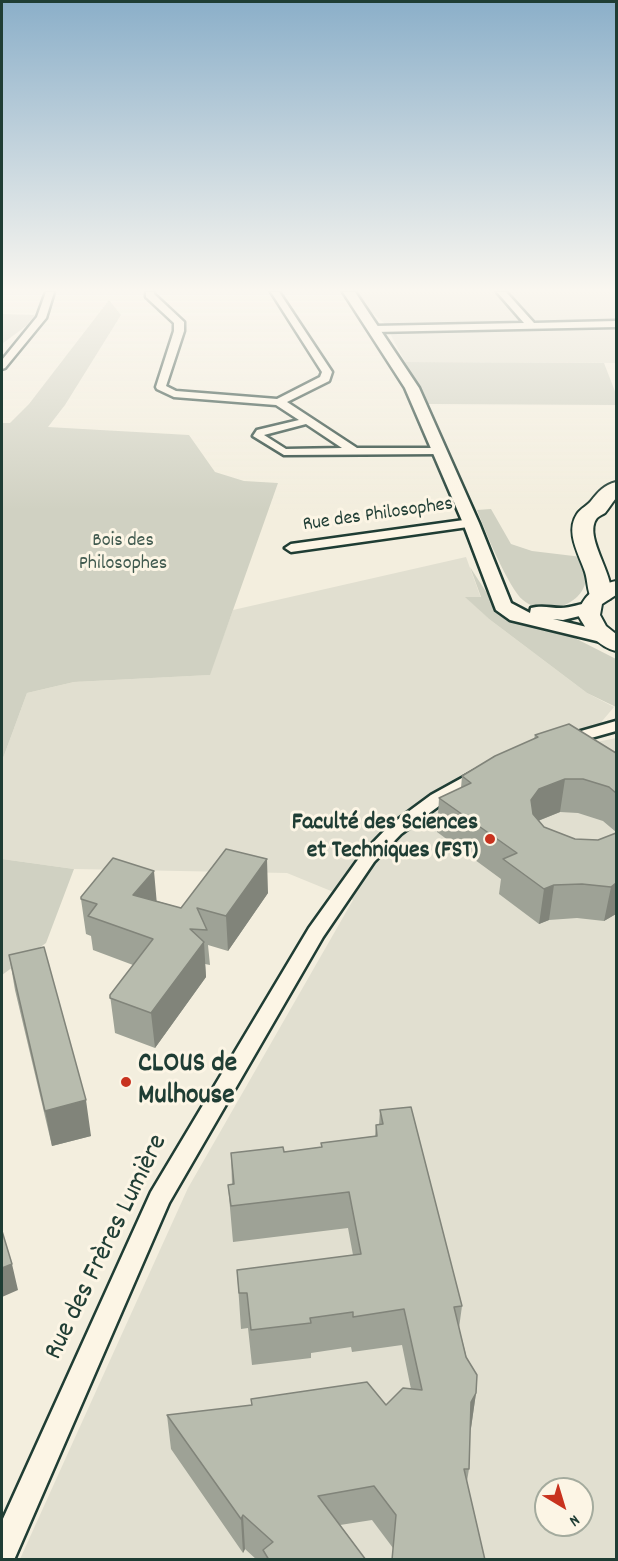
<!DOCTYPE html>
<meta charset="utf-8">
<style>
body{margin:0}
#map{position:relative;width:618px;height:1561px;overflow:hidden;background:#f3eede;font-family:Dekko,sans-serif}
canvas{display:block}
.frame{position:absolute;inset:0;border:3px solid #1f3d34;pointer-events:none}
.north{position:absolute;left:534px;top:1477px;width:60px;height:60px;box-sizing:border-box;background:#fcf5e5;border:2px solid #a4ab9e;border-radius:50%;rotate:142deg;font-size:16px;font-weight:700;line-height:24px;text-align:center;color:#1f3d34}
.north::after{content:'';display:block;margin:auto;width:21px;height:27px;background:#c8321e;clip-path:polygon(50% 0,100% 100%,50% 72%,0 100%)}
</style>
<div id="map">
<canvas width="618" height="1561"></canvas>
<div class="frame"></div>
<div class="north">N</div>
</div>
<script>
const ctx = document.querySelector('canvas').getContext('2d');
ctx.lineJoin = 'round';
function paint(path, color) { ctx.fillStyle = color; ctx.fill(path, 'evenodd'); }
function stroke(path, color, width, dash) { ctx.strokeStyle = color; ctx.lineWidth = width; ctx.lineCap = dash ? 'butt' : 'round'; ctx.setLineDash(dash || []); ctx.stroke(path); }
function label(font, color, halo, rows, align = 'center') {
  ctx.font = font + ' Dekko,sans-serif'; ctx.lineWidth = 6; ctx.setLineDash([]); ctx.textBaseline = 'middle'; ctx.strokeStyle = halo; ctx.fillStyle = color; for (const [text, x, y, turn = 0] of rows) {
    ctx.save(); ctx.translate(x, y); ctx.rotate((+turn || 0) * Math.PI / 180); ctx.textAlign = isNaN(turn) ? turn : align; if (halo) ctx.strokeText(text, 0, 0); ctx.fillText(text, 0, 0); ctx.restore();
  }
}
paint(new Path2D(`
 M355,292h261v71l-211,-1 -20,-38 -23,-20z
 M466,557l15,41h-14l22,21 98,74 27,14 -32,38 34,-7v821h-596l168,-371 165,-288 -66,-27 -213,-4 -72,-10v-98l25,-68 47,-11 135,-7 24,-65zM546,1489h36v36h-36z`), '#e1dfd0');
paint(new Path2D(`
 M109,300l12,15 -56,90 -17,22 141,8 26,37 29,9 34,2 -68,192 -136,7 -47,11 -25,68v-338h8l19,-19z
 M2,314l33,1 -9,11 -24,18z
 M405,362l199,1 12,31v11l-189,-1z
 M491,509l20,35 21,7 50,6c2,9 6,18 3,27 -7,24 -44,32 -62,16 -14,-11 -39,-71 -46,-90z
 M470,567l24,37 71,29 51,26v48l-29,-14 -98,-74 -24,-22h16z
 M2,859l72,10 -28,74 -44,32z`), '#d0d1c2');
const street = new Path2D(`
 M46,292h8l-8,26 -41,50 -3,1v-9l35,-43z
 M146,292h8v2l30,28v9l-18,55 10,5 101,8 43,-22 2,-5 -51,-80h8l53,80 -3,9 -42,21 70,46h83l6,3 -6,3 -156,1 -31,-19 4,-6 42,-10 -23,-15 -102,-8 -17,-8 -1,-2 18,-56v-8l-28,-26zM306,424l36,24 -56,1 -22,-14z
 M497,292h9l28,31 82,-2v6l-242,5 -5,-3 5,-3 150,-3z
 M471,519l4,1 2,3 -2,3 -184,26 -6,-4 6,-4z
 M616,721v10l-50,14 -8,-5 2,-3z
 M480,768l6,2 2,3 -2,3 -43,27 -42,31 -27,28 -51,75 -154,266 -155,357h-12v-39l149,-329 158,-264 53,-74 27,-28 42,-31z`);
const secondary = new Path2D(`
 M343,292h12l64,96 60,135 32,80 19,10 1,-5c11,-3 20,0 30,0 12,0 23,-7 35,-4l2,4 -2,4 -33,8 -10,-1 59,14 3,4 -3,4 -7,2 -95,-23 -14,-10 -33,-87 -58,-135z`);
const primary = new Path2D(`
 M616,581v14l-14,9 -2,11 6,11 10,8v17c-19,-5 -29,-20 -38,-36 4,-20 20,-30 38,-34z`);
const highway = new Path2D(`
 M616,482v16c-4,5 -7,10 -11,15 -3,2 -6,3 -8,5 -15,19 21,60 13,81l-9,2 -9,-2c-5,-7 -4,-18 -7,-27 -6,-18 -20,-40 -8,-58 4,-6 10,-8 14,-13 7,-9 13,-16 25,-19z`);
stroke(street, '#1f3d34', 5);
stroke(secondary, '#1f3d34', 5);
stroke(primary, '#1f3d34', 4);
stroke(highway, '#1f3d34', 4);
paint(street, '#fcf5e5');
paint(secondary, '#fcf5e5');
paint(primary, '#fcf5e5');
paint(highway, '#fcf5e5');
paint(new Path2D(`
 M535,735l81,18v79l-13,-11 -25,-8 -18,-1 -22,9 6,6 31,12 23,1 18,-7v81l-12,7 -27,-3 -28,2 -10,4 -40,-30 2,-15 -64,-47 2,-34 22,-10 1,-12 72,-37z
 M268,893l-40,58 -20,-6 2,20 -5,-1 1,13 -51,71 -40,-15 -5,-38 23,-30 -40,-15 -2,-14 -5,-2 -5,-35 76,2 24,7z
 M9,955l82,181 -39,10 -37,-156z
 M380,1110l82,196 -3,22 17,65 -5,35 -1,2 -1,39 -2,12 -74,67 -21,-28 -32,5 26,35h-109l-12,-11 -2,4 -72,-104 -4,-34 219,-10 25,-16 -9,-44 -50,7 -1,-5 -40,6v5l-59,7 -4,-37 -7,1 -4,-59 116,-15 -5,-27 -115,14 -5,-57h4l-1,-32 53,-1 37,-5v-4l54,-7 1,-11h3z`), '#9ea296');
paint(new Path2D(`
 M565,779l-5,33 -25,10 -8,12 4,-34 8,-11z
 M267,859l1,34 -40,58 -2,-35z
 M154,871l3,34 -24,-10z
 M616,883v31l-12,7 7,-34z
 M554,885l-5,35 -10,4 5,-35z
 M204,942l2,35 -51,71 -4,-35z
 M86,1100l5,36 -39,10 -7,-35z
 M12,1264l6,26 -16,7v-29z
 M476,1393l-5,35 -5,9 5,-35z
 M243,1515l2,34 -2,4 -2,-34z`), '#81847a');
const building = new Path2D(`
 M569,724l47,29v40l-7,-6 -26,-8h-18l-26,10 -8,11 2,14 11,13 31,12 23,1 18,-7v50l-5,4 -29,-3 -28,1 -10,4 -41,-30 14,-6 -78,-55 32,-15 -9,-7 33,-20 43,-19 -3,-2z
 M226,849l41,10 -41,57 -29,-8 10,22 -17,-1 14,13 -53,71 -41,-15v-3l43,-56 -65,-23 9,-12 -16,-5v-2l32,-39 41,13 -21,24 48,13z
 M44,947l42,153 -41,11 -36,-156z
 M411,1107l51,199 -8,1 12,50 11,18 -1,18 -5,9 -2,67h-5l21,91h-93l4,-45 -22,-29 -56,10 48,64h-97l-6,-10 10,-8 -30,-27 -2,4 -74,-104 85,-10 -1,-6 116,-17 19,23 17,-17 19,2 -18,-81 -51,8v-5l-43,6 1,5 -60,7 -4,-37h-8l-2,-23 124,-16 -12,-62 -118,14 -3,-21 6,-1 -3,-31 52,-6 1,5 38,-5 -1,-4 56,-7 -1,-11 7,-1 -3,-14z
 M2,1231l10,33 -10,4z`);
paint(building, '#b8bcae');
stroke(building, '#81847a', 1.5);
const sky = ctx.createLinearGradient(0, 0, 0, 510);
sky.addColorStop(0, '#8bafc9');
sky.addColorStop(0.57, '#faf7f0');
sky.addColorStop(1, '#faf7f000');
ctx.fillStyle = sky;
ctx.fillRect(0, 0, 618, 510);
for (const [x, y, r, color] of [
 [490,839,6,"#c8321e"],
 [126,1082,6,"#c8321e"]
]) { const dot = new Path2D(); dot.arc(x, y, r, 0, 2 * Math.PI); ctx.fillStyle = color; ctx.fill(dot); stroke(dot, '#fcf5e5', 2); }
label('20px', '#1f3d34', '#fcf5e5', [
 ["Rue des Philosophes",378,516,-8]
]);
label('20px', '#425b50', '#fcf5e5', [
 ["Bois des",123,542],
 ["Philosophes",123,565]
]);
label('bold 24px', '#1f3d34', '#fcf5e5', [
 ["Faculté des Sciences",478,825],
 ["et Techniques (FST)",478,853]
], 'right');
label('bold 28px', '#1f3d34', '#fcf5e5', [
 ["CLOUS de",138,1066],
 ["Mulhouse",138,1098]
], 'left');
label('28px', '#1f3d34', '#fcf5e5', [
 ["Rue des Frères Lumière",108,1248,-64]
]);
</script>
